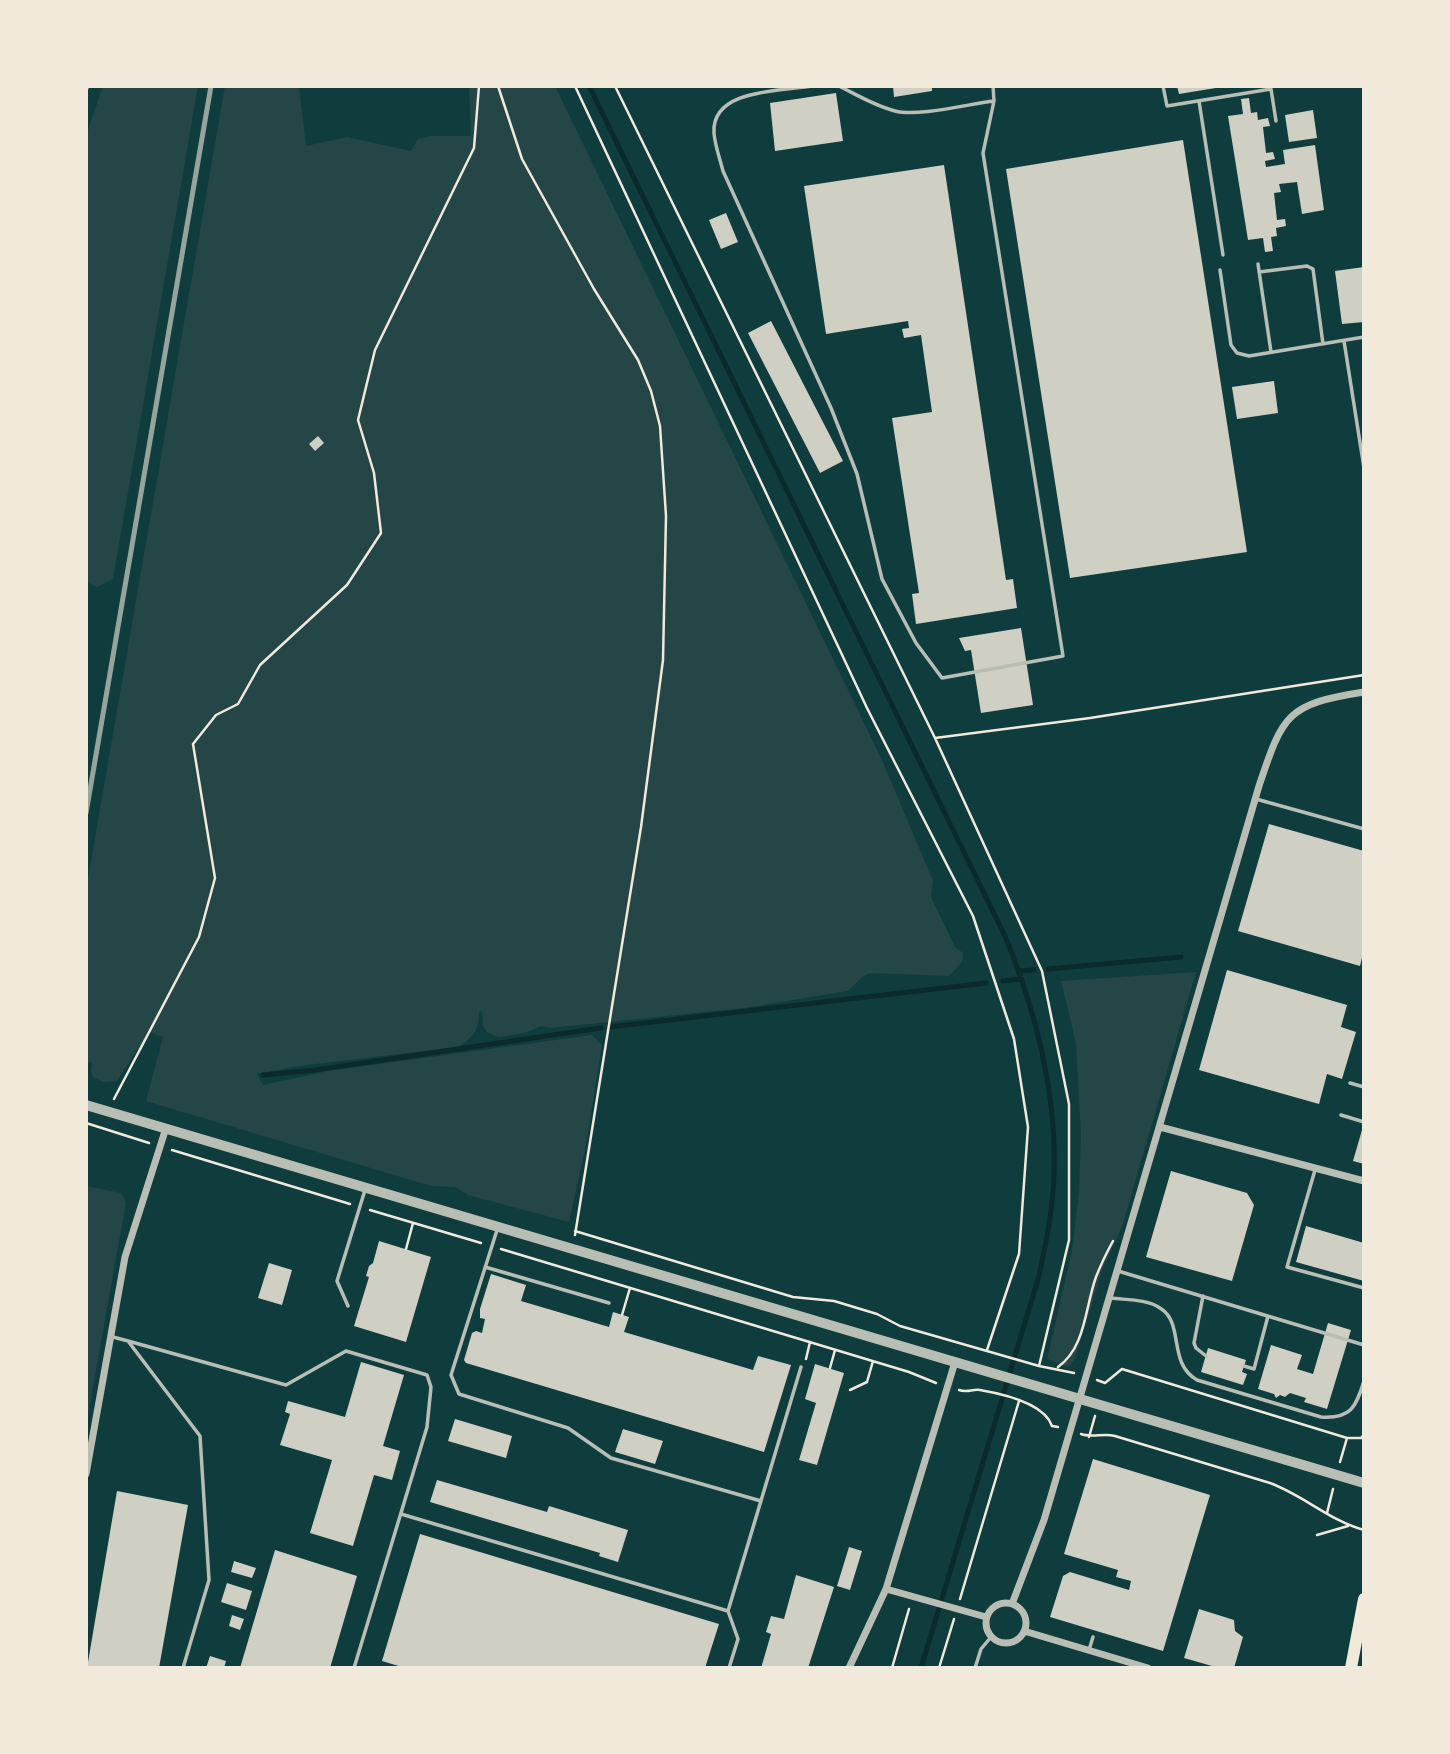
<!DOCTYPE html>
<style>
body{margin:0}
#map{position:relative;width:1450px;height:1754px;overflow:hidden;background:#0f3d3e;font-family:"Work Sans",sans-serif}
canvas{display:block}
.frame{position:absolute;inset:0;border:88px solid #f1e9da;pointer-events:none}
</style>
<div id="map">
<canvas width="1450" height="1754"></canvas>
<div class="frame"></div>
</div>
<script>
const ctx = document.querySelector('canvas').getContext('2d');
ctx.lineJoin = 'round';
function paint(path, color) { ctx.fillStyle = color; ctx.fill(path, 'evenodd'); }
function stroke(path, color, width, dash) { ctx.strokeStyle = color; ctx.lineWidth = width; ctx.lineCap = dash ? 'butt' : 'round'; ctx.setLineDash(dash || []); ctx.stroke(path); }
paint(new Path2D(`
 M103,86h95l-85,493 -16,8 -11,-5v-446z
 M225,86h74l7,60 41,-9 64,14 7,-12 13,-3h40l-2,-50h86l327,674 51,121 -2,16 24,50 8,6 -1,9 -13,14 -79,-3 -8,4 -14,14 -104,17 -193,20 -10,-2 -16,7 -26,4 -11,-4 -5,-7 -1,-15 -3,1c0,18 -5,25 -21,35l-159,19 -42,8 6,11 65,-14 264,-36 10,10 -16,100 -17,77 -101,-27 -13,-8 -24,-1 -285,-85 17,-64 -14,-5 -32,49 -13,1 -10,-4 -3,-5 1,-11 -6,1v-173z
 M1196,972l-74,255 -19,41 -28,91 -7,8 -21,-8 25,-108 7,-58 2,-59 -5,-91 -15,-62z
 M86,1186l35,7 5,9 -40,225z`), '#244646');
stroke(new Path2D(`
 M589,86l416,850c36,88 59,187 45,282 -3,20 -7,39 -11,58l-118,392
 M1048,969l133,-12
 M1019,971l15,-1
 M1003,981l19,-2
 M610,1027l376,-44
 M263,1075l52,-5 286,-42`), '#0a2a2b', 5);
paint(new Path2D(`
 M893,86h39v5l-38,6z
 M1177,86h45v1l-43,7z
 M836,93l7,48 -68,10 -5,-48z
 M1249,98l2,15 6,-1 1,8 10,-2 2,8 -7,1 3,26 7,-1 2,7 -10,2 1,6 19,-3 -2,-14 32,-5 9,65 -22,4 -5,-32 -18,2 2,8 -7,1 3,27 8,-1 1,7 -10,2 1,8 -6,1 2,14 -8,1 -2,-14 -15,2 -20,-124 15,-2 -2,-15z
 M1313,110l4,28 -28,4 -4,-27z
 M1183,140l64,412 -177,26 -64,-409z
 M944,165l62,415 7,-1 4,29 -101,16 -4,-30 7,-1 -27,-175 40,-6 -11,-77 -17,3 -2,-9 7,-1 -1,-7 -82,13 -22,-148z
 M726,213l12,29 -17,7 -12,-29z
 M1364,267v55l-22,2 -7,-53z
 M771,321l72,140 -23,12 -72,-140z
 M1274,381l4,32 -41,6 -5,-32z
 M318,436l6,7 -9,8 -6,-7z
 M1021,628l12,77 -52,8 -10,-63 -6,1 -6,-13z
 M1269,824l95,27v98l-4,17 -122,-35z
 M1227,970l120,35 -6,22 15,5 -14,47 -15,-5 -8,30 -120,-34z
 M1362,1130h2v34l-11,-3z
 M1171,1171l76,22 7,12 -22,76 -86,-24z
 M1306,1226l58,17v38l-68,-19z
 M379,1241l52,16 -25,85 -52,-16 15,-49 -3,-1 3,-10 4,-3z
 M269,1263l23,7 -10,35 -24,-7z
 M491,1274l35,11 -5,16 88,26 4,-15 16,5 -5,15 129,38 5,-14 33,9 -27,87 -298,-89 -2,-3 8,-27 4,-2 6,2 3,-14 -5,-1v-9z
 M1328,1323l23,7 -24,79 -23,-7 2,-4 -16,-5 -5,4 -5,-2 -4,3 -2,-4 -16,-5 13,-44 31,10 -5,14 16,5z
 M1208,1348l38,12 -4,12 5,2 -4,11 -42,-13z
 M361,1362l43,13 -21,71 17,5 -8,29 -18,-5 -21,71 -43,-13 22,-73 -52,-15 10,-31 -5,-2 3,-11 57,16z
 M815,1364l29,9 -27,92 -18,-5 17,-57 -11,-4z
 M455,1419l57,17 -6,22 -58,-17z
 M623,1429l40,12 -8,23 -40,-12z
 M1093,1459l117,36 -47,156 -113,-34 13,-41 7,-4 59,18 2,-9 -15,-4 2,-7 -54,-16z
 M437,1480l110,32 2,-6 79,24 -10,32 -19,-6 1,-3 -170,-51z
 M117,1491l71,14 -29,163h-72z
 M420,1534l299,90 -14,44h-300l-23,-7z
 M849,1547l13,4 -12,39 -13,-4z
 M275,1550l82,26 -27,92h-90z
 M234,1561l22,7 -4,10 -21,-6z
 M796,1575l38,12 -26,81h-47l10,-34 -5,-2 5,-16 13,3z
 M227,1583l25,8 -6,19 -25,-8z
 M1199,1609l35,11 1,11 8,6 -9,31h-15l-35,-10z
 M232,1615l12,4 -4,11 -11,-4z
 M210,1656l16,5 -2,7h-18z`), '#cfcfc3');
stroke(new Path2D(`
 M498,86l24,73 72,130 44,71 13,31 9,35 6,90 -3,144 -22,167 -66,408
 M575,86l292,622 106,208 41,123 14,88 -9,127 -32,96
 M615,86l320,652 107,233 27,133v136l-30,126
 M86,92l2,-6
 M935,738l155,-20 274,-43
 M114,1099l85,-162 16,-59 -22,-134 23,-29 22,-11 22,-39 87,-80 34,-52 -7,-60 -16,-53 17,-70 99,-202 5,-62
 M86,1123l63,20
 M172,1150l178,54
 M370,1210l111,33
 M575,1231l218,66 41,4 43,13 23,12 139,40 35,7
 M406,1249l7,-26
 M501,1249l408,123 27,11
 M622,1315l8,-27
 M806,1359l4,-17
 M1058,1367c28,-20 27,-60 38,-90 5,-13 11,-25 17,-36
 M830,1368l5,-18
 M1097,1380l8,3 17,-14 225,69h14l3,-3
 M850,1390l17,-8 6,-21
 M959,1390c8,3 13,-1 21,0 23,4 64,13 72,36l6,1
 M1081,1434c11,4 22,-1 34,2l155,47c33,12 60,38 94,47
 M1089,1437l6,-21
 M1340,1462l7,-24
 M1327,1513l6,-24
 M1317,1535l31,-9
 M960,1599l59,-198
 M892,1668l17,-59
 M939,1668l15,-49`), '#f1e9da', 2.5);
stroke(new Path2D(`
 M812,86c-31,5 -101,3 -98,47 1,13 6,26 9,38l108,237 26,66 25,105 34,64 26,35 121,-22 -80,-503 11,-52 -1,-15
 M839,86c18,9 36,20 56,25 24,6 73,-7 99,-10
 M1163,86l4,20 104,-17 5,32
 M1199,101l24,154
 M1258,264l13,88
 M1220,270l11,75 6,8 12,3 115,-19
 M1259,272l48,-6 6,3 10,75
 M1344,341l20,127
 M1256,799l108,30
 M1350,1083l14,4
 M1341,1115l23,7
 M1315,1170l-28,97 77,21
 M498,1227l-47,148 8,19 109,34 43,30 150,43
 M485,1267l124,36
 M1118,1271l246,74
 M1203,1296l-9,47 2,5 10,8
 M1111,1298c15,2 36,1 49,10 25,15 7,55 37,72l124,37c30,2 35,-10 43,-36
 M348,1306l-11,-25 28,-91
 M113,1337l15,4 72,95 9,144 -26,88
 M128,1341l158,44 60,-34 81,24 4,12 -4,40 -73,241
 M1244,1366l10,3 14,-53
 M401,1514l327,97
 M1089,1650l4,-13
 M729,1668l9,-29 -10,-28 73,-244
 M975,1668l6,-19 10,-12`), '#b8beb3', 3.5);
stroke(new Path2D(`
 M1160,1127l204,54
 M86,1474l39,-217 41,-129
 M886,1589l100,28
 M986 1623a20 20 0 1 1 40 0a20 20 0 1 1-40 0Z
 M1012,1604l32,-84 215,-734c24,-72 28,-82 105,-94
 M1024,1631l124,37
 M849,1668l37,-79 69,-227`), '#b8beb3', 7);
stroke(new Path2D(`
 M86,1105l1278,378`), '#b8beb3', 10);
stroke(new Path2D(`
 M1351,1668l13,-69`), '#f1e9da', 12);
stroke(new Path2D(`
 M86,813l125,-727`), '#97a49c', 5);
</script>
